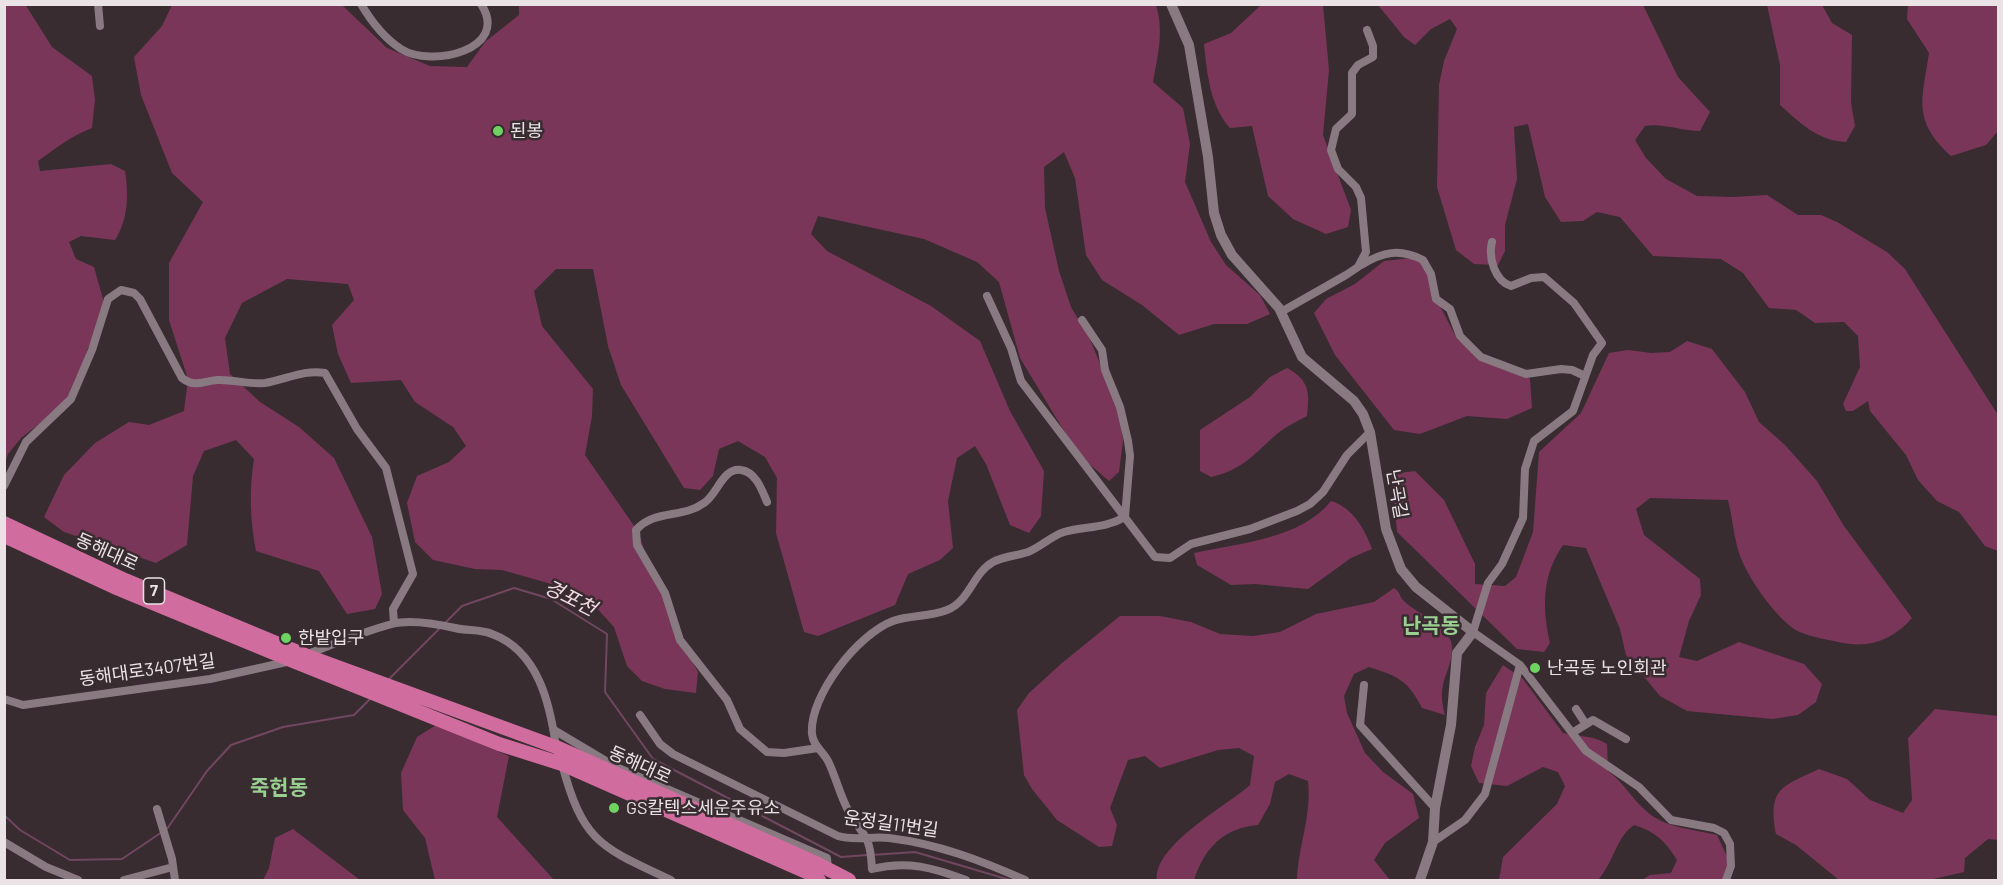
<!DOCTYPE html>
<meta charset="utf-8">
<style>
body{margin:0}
#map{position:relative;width:2003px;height:885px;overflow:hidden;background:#382c31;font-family:Barlow,sans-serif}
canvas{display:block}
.frame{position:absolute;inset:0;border:6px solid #eae2e5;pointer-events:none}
</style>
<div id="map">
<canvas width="2003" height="885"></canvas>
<div class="frame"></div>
</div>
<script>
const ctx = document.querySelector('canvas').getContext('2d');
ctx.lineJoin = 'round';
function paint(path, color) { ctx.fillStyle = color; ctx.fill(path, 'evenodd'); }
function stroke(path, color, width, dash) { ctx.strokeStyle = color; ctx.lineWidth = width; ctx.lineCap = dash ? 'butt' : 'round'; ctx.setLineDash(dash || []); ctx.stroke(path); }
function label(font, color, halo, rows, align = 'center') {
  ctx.font = font + ' Barlow,"Noto Sans KR",sans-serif'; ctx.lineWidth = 5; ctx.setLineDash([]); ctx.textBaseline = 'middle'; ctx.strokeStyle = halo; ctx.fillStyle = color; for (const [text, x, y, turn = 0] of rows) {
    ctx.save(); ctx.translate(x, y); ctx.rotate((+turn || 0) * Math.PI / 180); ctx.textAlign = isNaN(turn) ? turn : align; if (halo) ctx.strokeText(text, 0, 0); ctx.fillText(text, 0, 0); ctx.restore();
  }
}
paint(new Path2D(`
 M25,4l27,43 40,29 3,24 -3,28c-21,8 -36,20 -54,33l2,10 71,-7 14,7c4,24 3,49 -10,69l-34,-4 -12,6 7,17 18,8 11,39 -6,22 -11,20 -12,41 -20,22 -35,27 -13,16 -3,9 -1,-458z
 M172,5h170l45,43 43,18 37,1 18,-25 34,-27v-10h637c8,26 2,50 -3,77l30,26 7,36 -5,38 26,60 15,23 34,30 10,19 -23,10h-33l-35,11 -37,-30 -40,-25 -16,-25 -11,-77 -11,-26 -20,15 1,41 14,63 12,36 19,32 29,72 4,30 -4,31 -10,9 -29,-25 -22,-35 -38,-63 -21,-76 -22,-20 -53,-23 -106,-23 -7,18 16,17 104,55 49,35 30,70 34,60 -3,45 -12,17 -19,-8 -24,-61 -11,-18 -18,12 -9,43 5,47 -13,12 -32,14 -13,31 -77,31 -14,-4 -28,-99 1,-55 -12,-21 -27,-16 -19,8 -6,27 -13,14 -16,-2 -63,-103 -13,-39 -15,-77h-37l-22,22 8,35 51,63 -1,27 -7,39 54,78 12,41 19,34 11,33 17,31 -2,21 -31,-4 -23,-8 -15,-15 -13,-39 -31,-34 -81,-23 -27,-1 -42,-9 -18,-18 -8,-39 10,-27 32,-14 17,-16 -13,-19 -38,-25 -14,-22 -50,3 -13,-29 -6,-29 22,-25 -6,-16 -61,-5 -45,24 -17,35 5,36 30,28 39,25 35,31 38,79 10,57 -7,15 -28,5 -28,-43 -63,-20c-6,-32 -7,-60 -2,-92l-18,-19 -32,11 -11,25 -6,69 -31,18 -92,-31 -20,-15 20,-42 31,-32 34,-21 20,3 35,-14 4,-32 -19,-59v-57l34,-61 -31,-29 -31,-78 -7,-38 28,-31z
 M1261,5h62l6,65 -6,65 28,75 -3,17 -22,7 -33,-15 -25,-23 -16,-70 -22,2c-20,-22 -23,-55 -26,-84l27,-11z
 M1378,5h265l35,72 32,35 -10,19c-19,0 -37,-8 -55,-5l-10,14 11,18 20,21 31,17 36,1 34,-2 31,20h23l16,7 50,30 18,17 93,146v136l-13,-5 -26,-34 -22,-11 -19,-21 -12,-25 -36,-44 -2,-10 -15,10h-7l-3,-7 17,-37 -2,-31 -14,-14 -29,1 -19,-13 -27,-2 -26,-35 -22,-14 -68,-3 -33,-39 -23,-5 -14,9 -22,1 -16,-25 -17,-73 -14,3 3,52 -12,46v26l-7,14 -24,-1 -18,-14 -19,-63 2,-102 5,-24 13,-32 -7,-10 -19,10 -16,16 -11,-8z
 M1767,5h55l10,18 20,12 -1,68 4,23 -9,16c-28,-1 -46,-19 -66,-37v-40z
 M1908,5h90v126l-12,14 -35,11c-39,-36 -29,-56 -22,-103l-22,-34z
 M1421,257l18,47 18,35 33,24 30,9 10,7 2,29 -25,11 -40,-3 -47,18 -26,-4 -59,-75 -21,-42 12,-14 29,-15 29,-23z
 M1687,341l25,8 33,43 14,30 26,23 32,36 27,45 68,92c-20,23 -44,31 -74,24 -13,-3 -33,-6 -44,-13 -22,-16 -51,-57 -57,-83 -4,-15 -5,-31 -9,-46l-78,-2 -14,11 8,26 56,44 1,16 -12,26 -10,36 18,4 42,-19 65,22 18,20 -6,18 -18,13 -25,4 -86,-8 -27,-15 -34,-41 -6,-26 -34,-81 -23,-3c-21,30 -21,63 -13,98l-6,9 -27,-3 -120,-117 -5,-54 7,-5 16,-2 29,29 31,64v20l30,2 11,-9 17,-45 6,-80 42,-39 28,-60 19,-3 23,3 19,-1z
 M1287,368c22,12 23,24 20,48 -9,5 -20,10 -29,17 -23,20 -35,37 -67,44l-11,-6v-41l50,-33 20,-20z
 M1331,501c21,6 34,28 41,48l-21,9 -43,31 -53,-5 -24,1 -34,-20 -3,-12c45,-10 107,-14 137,-52z
 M1394,588c5,3 5,6 8,11 11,13 49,27 50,47 1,27 -17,33 -7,69l-23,-7c-14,-28 -25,-32 -53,-41l-15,7 -10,22 3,17 18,40 18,19 30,22 6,24 -34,25 -11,17 16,20h-93c1,-33 15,-65 11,-99l-19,-7 -14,8 -5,22 -12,21c-35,3 -54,24 -64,55h-37c-4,-34 69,-74 93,-95l4,-29 -15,-8 -21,2 -58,18 -15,-12 -17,4 -18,48 7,17 -5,21 -13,1 -42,-27 -25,-31 -8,-14 -7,-65 12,-17 33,-30 58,-47h40l31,6 29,12 33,2 27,-4 36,-18 58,-12z
 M1503,665l20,14 40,54c17,4 29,2 44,11l1,27c17,13 21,24 35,37 19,20 49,21 74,27l14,30 -2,15h-87l8,-5 21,-2 6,-13c-11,-18 -22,-29 -43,-35 -18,12 -20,37 -36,55h-99l4,-23 54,-53 8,-18 -7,-14 -15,-5 -36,19 -28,-3 -8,-17 4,-19 9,-22 2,-32z
 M1935,709l63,7v124l-10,-1 -23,19 -1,14 -35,8h-90l-43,-35 -20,-11c-8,-46 5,-47 43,-65l28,10 23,21 33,13 9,-13 -4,-62z
 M436,725l73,31 -12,61 57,63h-119l-10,-42 -22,-28 -2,-37 16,-36z
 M293,829l67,51h-97l6,-12 6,-30z`), '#7a3658');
stroke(new Path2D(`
 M445,623l17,-17 52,-18 37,11 56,35 -2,58 48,67 188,98 26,-2
 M388,680l53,-53
 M4,815l16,15 50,30 52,-1 40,-27
 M167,829l40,-58 24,-26 52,-18 71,-12 18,-18
 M872,855l43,-3 95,28`), '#70475e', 2);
stroke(new Path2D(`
 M98,4l2,22
 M361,4c10,17 23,34 40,45 30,19 110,1 80,-45
 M1492,242c-4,16 3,39 19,44l20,-8 13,-1 30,26 28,40 -9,12 -20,56 -39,30 -9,28 -2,49 -21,46 -14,19 -15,49 47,33 66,86 53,36 32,33 43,8 10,5 6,11 1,22 -5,14
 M1361,265c22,-13 38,-17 62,-5l8,14 5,25 14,10 10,27 21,21 45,17 35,-5 11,1 13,6
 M987,296l24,52 10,33 134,176 15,1 21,-14 59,-15 47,-18 13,-7 13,-12 24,-37 23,-23
 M1281,312l65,-37 12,-8 8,-15 -5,-54 -5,-11 -18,-18 -7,-19 5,-21 16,-15v-41l6,-8 15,-8v-11l-6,-16
 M1082,320l20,30 3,20 15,37 8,34 2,15 -5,61
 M4,486l22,-44 45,-43 21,-49 16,-51 13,-9 13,3 6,6 42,79c13,10 21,3 35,2 16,-1 32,5 48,3 20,-3 39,-14 60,-10l32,56 29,39 27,106 -20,35 1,14
 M767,502c-5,-12 -11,-30 -26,-32 -18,-3 -24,25 -37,33 -22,16 -49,6 -68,27l1,15 28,48 15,47 47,60 13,29 27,23 17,1 34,-5
 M305,655c29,-11 57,-23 87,-31 19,-5 45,0 63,4 12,3 26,1 37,6 46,17 58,69 64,113
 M1364,685l-4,40 75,83
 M4,699l19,6 187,-26 81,-18
 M1576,709l9,14
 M640,715l20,29 13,10 165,82c16,5 34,0 51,2 49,6 91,22 136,42
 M554,730l62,37 211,91 1,11
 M1572,733l21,-13 33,19
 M562,764c21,79 39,83 109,116
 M157,809l15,50 3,21
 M4,842l42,25 32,13
 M1433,842l32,-22 20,-26 35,-129
 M124,880l49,-13
 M966,880c-32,-12 -59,-20 -94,-11 -2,-35 -7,-30 -23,-57 -9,-16 -13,-35 -21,-51 -5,-10 -15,-15 -16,-27 -3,-38 46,-100 81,-113 17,-6 37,-4 54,-11 23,-9 25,-36 46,-48 11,-6 23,-6 35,-10 13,-5 23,-16 36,-20 21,-6 40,-3 61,-15`), '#887a80', 8);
stroke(new Path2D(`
 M1171,4l18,41 19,112 6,56 7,22 11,20 47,53 23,49 52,44 9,13 7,18 16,97 15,40 15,18 57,45 -16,21 -6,72 -16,83 -2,34 -13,38`), '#887a80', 10);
stroke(new Path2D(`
 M4,523l121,57 180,75 251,92 262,117 31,16
 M4,536l110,51 179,74 206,83 63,20 249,110 8,6`), '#d06c9e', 14);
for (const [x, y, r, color] of [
 [498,131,6,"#6ed360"],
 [286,638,6,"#6ed360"],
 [1535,668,6,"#6ed360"],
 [614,808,6,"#6ed360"]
]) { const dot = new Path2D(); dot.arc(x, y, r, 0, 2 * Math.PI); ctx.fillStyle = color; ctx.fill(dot); stroke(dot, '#382c31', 2); }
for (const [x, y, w] of [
 [154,591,21]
]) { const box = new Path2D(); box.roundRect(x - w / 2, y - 13, w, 26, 4.5); ctx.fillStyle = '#382c31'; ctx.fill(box); stroke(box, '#eae2e5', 1.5); }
label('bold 16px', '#eae2e5', null, [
 ["7",154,591]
]);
label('18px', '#eae2e5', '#382c31', [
 ["된봉",510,131],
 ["한밭입구",298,638],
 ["난곡동 노인회관",1547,668],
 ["GS칼텍스세운주유소",626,808]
], 'left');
label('18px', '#eae2e5', '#382c31', [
 ["난곡길",1397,494,80],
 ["동해대로",107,552,24],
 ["동해대로3407번길",147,670,-8],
 ["동해대로",640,765,24],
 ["운정길11번길",891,824,8]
]);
label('italic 20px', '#f2dbe4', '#382c31', [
 ["경포천",570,598,27]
]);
label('bold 21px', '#9acf92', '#382c31', [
 ["난곡동",1431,626],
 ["죽헌동",279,788]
]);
</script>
